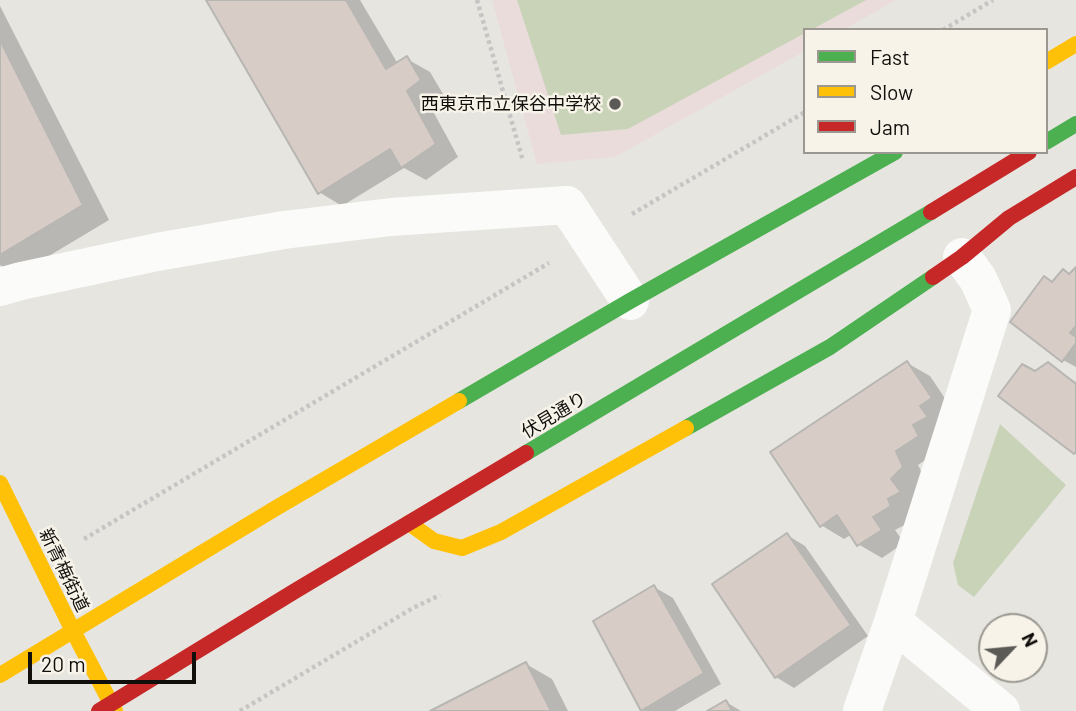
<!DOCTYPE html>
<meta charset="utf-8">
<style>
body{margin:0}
#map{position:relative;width:1076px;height:711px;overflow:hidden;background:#e6e5e0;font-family:Barlow,sans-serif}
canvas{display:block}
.legend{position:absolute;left:803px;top:28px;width:245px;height:126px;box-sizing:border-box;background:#f7f3e9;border:2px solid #9b9891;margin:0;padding:9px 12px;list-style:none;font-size:21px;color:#110f0c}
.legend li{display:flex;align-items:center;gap:14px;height:35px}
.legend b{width:35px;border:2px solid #9b9891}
.north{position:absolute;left:978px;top:613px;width:70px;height:70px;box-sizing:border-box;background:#f7f3e9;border:2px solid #9b9891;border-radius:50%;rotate:64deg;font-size:19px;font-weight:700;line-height:28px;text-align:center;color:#110f0c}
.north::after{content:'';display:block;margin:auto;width:24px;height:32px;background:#5c5a56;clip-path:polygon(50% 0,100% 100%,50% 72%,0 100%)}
.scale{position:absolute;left:28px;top:652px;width:168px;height:32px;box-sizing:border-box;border:4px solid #110f0c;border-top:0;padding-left:9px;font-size:21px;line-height:24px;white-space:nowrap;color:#110f0c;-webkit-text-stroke:5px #f7f3e9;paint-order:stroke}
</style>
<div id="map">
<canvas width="1076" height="711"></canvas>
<ul class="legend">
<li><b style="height:9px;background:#4caf50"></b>Fast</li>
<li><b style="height:9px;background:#ffc107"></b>Slow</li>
<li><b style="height:9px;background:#c62828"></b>Jam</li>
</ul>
<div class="north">N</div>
<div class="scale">20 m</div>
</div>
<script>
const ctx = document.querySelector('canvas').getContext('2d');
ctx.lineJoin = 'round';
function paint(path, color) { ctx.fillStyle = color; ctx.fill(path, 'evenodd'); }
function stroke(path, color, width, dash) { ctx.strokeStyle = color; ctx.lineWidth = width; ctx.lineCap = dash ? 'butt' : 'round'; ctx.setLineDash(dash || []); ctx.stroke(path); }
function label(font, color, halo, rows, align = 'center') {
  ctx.font = font + ' Barlow,"Noto Sans JP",sans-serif'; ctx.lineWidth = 5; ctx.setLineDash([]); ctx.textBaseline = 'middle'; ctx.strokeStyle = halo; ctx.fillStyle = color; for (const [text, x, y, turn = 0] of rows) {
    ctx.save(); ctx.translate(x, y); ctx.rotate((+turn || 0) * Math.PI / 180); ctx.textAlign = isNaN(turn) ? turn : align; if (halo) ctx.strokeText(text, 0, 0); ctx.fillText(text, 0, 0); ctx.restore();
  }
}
paint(new Path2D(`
 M492,0h404l-53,30h-38v21l-190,106 -78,7z`), '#ebdcdc');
paint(new Path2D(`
 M517,0h349l-55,30h-6v3l-177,96 -67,6z
 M1000,424l66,61 -92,112 -16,-12 -5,-22z`), '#c8d3b8');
paint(new Path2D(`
 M208,0h152l38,64 9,-5 23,13 13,22 -14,10 29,53 -32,23 -22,-12 -62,38 -23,-14z
 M0,6l109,214 -92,55 -17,-10z
 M1076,270v97l-13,-7 -10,-76 17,-9z
 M907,363l23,13 24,36 -12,37 -24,16 8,16 -12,12 9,13 -9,14 -19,10 9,13 -22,15 -24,-14 -6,-10 -8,5 -23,-14z
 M1048,364l28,18v71l-76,-58z
 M787,535l18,11 63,90 -74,52 -18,-11z
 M654,587l19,11 48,86 -46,27h-30l-3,-1z
 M526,664l26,15 16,32h-134z
 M726,702l15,9h-30z`), '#0003');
const building = new Path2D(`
 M206,0h140l40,69 21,-13 14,24 -14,11 29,53 -35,24 -11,-19 -72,45z
 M0,40l83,165 -83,50z
 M1076,267v59l-6,7 6,4v6l-14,19 -52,-40 34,-46 8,6 11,-13 6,5z
 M907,361l25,37 -12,8 8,11 -15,8 6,11 -23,15 7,16 -12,12 10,13 -13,7 3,7 -18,11 9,13 -25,16 -20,-31 -17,12 -50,-75z
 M1048,362l28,22v68l-2,2 -76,-58 24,-32 13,7z
 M787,533l64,92 -76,53 -63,-94z
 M654,585l50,88 -63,38 -48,-90z
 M526,662l25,49h-121z
 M726,700l6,11h-25z`);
paint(building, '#d7ccc6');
stroke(building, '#b8b6b3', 2);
stroke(new Path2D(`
 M477,0l46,161
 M943,30l50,-30
 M632,214l173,-102
 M84,539l465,-276
 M240,711l173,-103 27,-13`), '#c6c5c4', 4.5, [3.5, 3.5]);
stroke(new Path2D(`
 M0,287l21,-6 136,-29 127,-22 107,-13 176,-12 63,96
 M893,622l108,89
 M862,711l31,-89 99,-312 -14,-31 -16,-22`), '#fbfbfa', 38);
stroke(new Path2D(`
 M1046,142l30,-18
 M459,401l171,-100 265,-149
 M686,428l144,-81 103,-70
 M526,453l405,-241`), '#4caf50', 16);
stroke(new Path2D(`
 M1046,62l30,-18
 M0,483l73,148 42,80
 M409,523l25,18 28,7 39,-16 185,-104
 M0,675l276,-167 183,-107`), '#ffc107', 16);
stroke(new Path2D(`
 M931,212l98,-60
 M933,277l29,-20 47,-39 67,-41
 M99,711l196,-120 231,-138`), '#c62828', 16);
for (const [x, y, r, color] of [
 [615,104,7,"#5c5a56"]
]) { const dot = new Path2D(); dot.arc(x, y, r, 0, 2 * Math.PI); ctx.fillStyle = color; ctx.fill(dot); stroke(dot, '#f7f3e9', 2.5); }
label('18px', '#110f0c', '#f7f3e9', [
 ["西東京市立保谷中学校",601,104]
], 'right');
label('18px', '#110f0c', '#f7f3e9', [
 ["伏見通り",554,415,-31],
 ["新青梅街道",64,570,64]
]);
</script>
